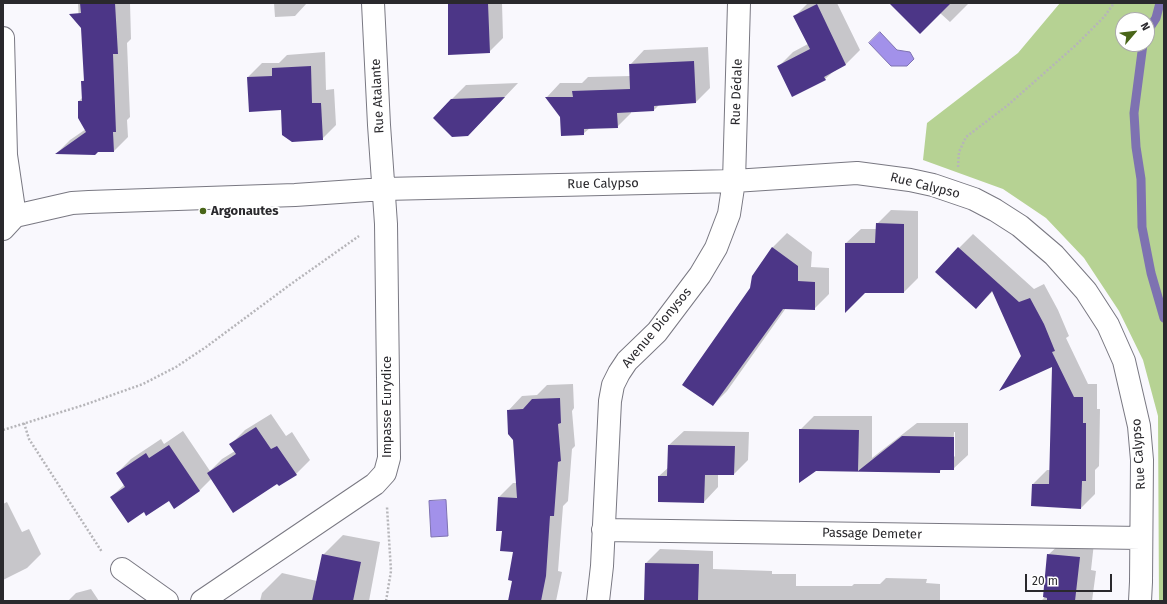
<!DOCTYPE html>
<meta charset="utf-8">
<style>
body{margin:0}
#map{position:relative;width:1167px;height:604px;overflow:hidden;background:#f9f8fd;font-family:"Fira Sans",sans-serif}
canvas{display:block}
.frame{position:absolute;inset:0;border:4px solid #2a292d;pointer-events:none}
.north{position:absolute;left:1115px;top:12px;width:40px;height:40px;box-sizing:border-box;background:#fff;border:1px solid #aaa9ab;border-radius:50%;rotate:62deg;font-size:11px;font-weight:700;line-height:16px;text-align:center;color:#2a292d}
.north::after{content:'';display:block;margin:auto;width:14px;height:18px;background:#496518;clip-path:polygon(50% 0,100% 100%,50% 72%,0 100%)}
.scale{position:absolute;left:1025px;top:574px;width:87px;height:18px;box-sizing:border-box;border:2px solid #2a292d;border-top:0;padding-left:5px;font-size:12px;line-height:14px;white-space:nowrap;color:#2a292d;-webkit-text-stroke:3px #fff;paint-order:stroke}
</style>
<div id="map">
<canvas width="1167" height="604"></canvas>
<div class="frame"></div>
<div class="north">N</div>
<div class="scale">20 m</div>
</div>
<script>
const ctx = document.querySelector('canvas').getContext('2d');
ctx.lineJoin = 'round';
function paint(path, color) { ctx.fillStyle = color; ctx.fill(path, 'evenodd'); }
function stroke(path, color, width, dash) { ctx.strokeStyle = color; ctx.lineWidth = width; ctx.lineCap = dash ? 'butt' : 'round'; ctx.setLineDash(dash || []); ctx.stroke(path); }
function label(font, color, halo, rows, align = 'center') {
  ctx.font = font + ' "Fira Sans",sans-serif'; ctx.lineWidth = 4; ctx.setLineDash([]); ctx.textBaseline = 'middle'; ctx.strokeStyle = halo; ctx.fillStyle = color; for (const [text, x, y, turn = 0] of rows) {
    ctx.save(); ctx.translate(x, y); ctx.rotate((+turn || 0) * Math.PI / 180); ctx.textAlign = isNaN(turn) ? turn : align; if (halo) ctx.strokeText(text, 0, 0); ctx.fillText(text, 0, 0); ctx.restore();
  }
}
paint(new Path2D(`
 M1060,3h104v598h-5l-1,-185 -15,-56 -24,-49 -35,-53 -38,-40 -43,-29 -80,-29 4,-37 91,-70zM1123,20h24v24h-24z`), '#b6d293');
const water = new Path2D(`
 M880,32l17,18 13,2 4,7 -7,7h-16l-22,-23z
 M446,500l2,36 -17,1 -2,-36z`);
paint(water, '#a291ea');
stroke(water, '#7e72b1', 1);
paint(new Path2D(`
 M78,3h52l1,36 -4,4 3,74 -3,3 1,17 -14,14 -57,2 13,-13 16,-11 -7,-28 3,-3v-16l3,-3 -3,-51 -3,-4z
 M274,3h33l-12,13 -20,1z
 M449,3h53l1,35 -14,14z
 M808,3h29l23,47 -14,14 -12,7 -9,8 -46,-13 14,-14 15,-8 -14,-27z
 M890,3h79l-19,19 -10,-9z
 M708,47l2,41 -14,14 -37,3 -5,5 -23,1v2l-14,14 -27,1 -7,6 -22,-17 -14,-20 13,-14h22l6,-6 43,-1 -1,-11 14,-15z
 M325,52l1,38 8,-1 2,36 -14,14 -40,-30 -34,-32 14,-14h17l8,-8z
 M518,83l-36,38 -14,14 -16,-36 14,-14z
 M891,210l27,1v67l-14,14 -58,-49 15,-14h16v-5z
 M787,233l25,19 -1,15 18,1v26l-15,15 -28,-1 -59,83 -14,14 38,-116 2,-13 20,-29z
 M973,234l61,55 10,-5 14,26 11,26 -3,2 22,46h9v25h3l-1,57 -4,4v24l-14,14 -48,-24 14,-14h4l2,-105 -31,-8 -29,-66 -17,17 -17,-60z
 M573,384l1,24 -2,3 3,35 -3,3 -4,52 -5,5 -5,65 4,1 -6,29h-47l4,-21 2,-29 -12,-21 -4,-33 14,-14h4l-3,-43 -6,-29 14,-15 15,-1 10,-10z
 M271,414l15,22 6,-4 18,28 -14,14 -18,9 -66,-5 -12,12 -26,18 -5,-9 -25,12 -33,-14 14,-13 -8,-11 14,-14 30,-20 3,5 19,-13 27,40 12,-12 13,-8 -4,-7 14,-14z
 M814,416h58v42l45,-35h51v32l-15,14h-11l-3,3 -123,-2 -16,-40zM954,432h1v24l-2,2z
 M684,431l65,1 -1,28 -14,14h-16v13l-14,15 -45,-26 10,-9v-22z
 M7,502l15,30 7,-3 12,25 -14,14 -24,12v-76z
 M343,535l37,7 -11,59h-109l2,-8 20,-20 35,8 6,-26z
 M1063,541l31,2 -3,27 5,1 -4,30h-51l3,-3 4,-43z
 M660,549l53,2v18l59,2v3h24v12h56l2,-2h26l6,-6 41,1 -1,4 14,1v17h-295l1,-38z
 M91,589l8,12h-31l8,-8z`), '#0003');
stroke(new Path2D(`
 M1147,32l9,-14 4,-15
 M1143,44l-9,69 2,34 5,32 1,48 9,46 13,45`), '#7e72b1', 9);
paint(new Path2D(`
 M80,3h35l3,51h-5l3,78h-3l1,20h-16l-3,3 -40,-1 31,-22 -8,-14v-17h4l-1,-20h3l-3,-53 -12,-14 12,-1z
 M448,3h40l2,50 -42,2z
 M889,3h62l-31,31z
 M817,4l29,61 -22,12 2,3 -34,17 -15,-31 33,-17 -17,-33z
 M694,61l2,42 -42,3v5l-37,2 1,15 -34,1v6l-23,1 -1,-19 -15,-20h28l-1,-6 58,-2 -1,-25z
 M311,66l1,37h9l2,37 -31,2 -10,-7 -1,-25 -32,2 -2,-35 25,-1v-8z
 M505,97l-37,39 -16,1 -19,-19 18,-19z
 M876,223l28,1v69h-39l-20,20v-70h30z
 M772,247l26,19v15l17,1v28l-32,-1 -70,97 -31,-21 68,-97 2,-12z
 M958,247l61,55 11,-4 14,26 11,27 -3,1 22,45h9v26h3v58h-4l-1,28 -50,-3 1,-22h17l3,-117 -53,24 22,-35 -29,-65 -16,18 -41,-37z
 M560,398l1,25 -3,1 3,37 -3,1 -4,54h-4l-4,60 -5,25h-33l4,-20 -4,-1 5,-28 -13,-1 2,-20h-6l2,-34 19,1 -4,-58 -5,-6 -1,-24 16,-1 9,-10z
 M256,427l15,22 6,-3 20,29 -18,11 -2,-2 -44,29 -26,-40 29,-19 -7,-10z
 M799,429l60,1 -1,41 44,-35 52,1v33h-14v3l-124,-2 -17,12z
 M169,445l31,46 -26,18 -5,-8 -23,15 -2,-4 -16,11 -18,-26 15,-10 -9,-14 30,-20 3,5z
 M668,445l67,1 -1,29h-29l-1,28 -46,-1v-26h9z
 M322,554l39,8 -8,39h-41z
 M1047,554l33,3 -5,44h-28v-3l-4,-1z
 M645,563l54,1 -1,37h-54z`), '#4c3687');
const minor = new Path2D(`
 M3,38l3,117 9,61
 M3,229l12,-13 57,-13 17,-1 206,-7 89,-6 350,-8 123,-8 53,7 23,5 41,14 21,11 25,16 34,29 32,36 22,34 16,36 15,65 3,34 -1,122 -1,19
 M603,530l538,8
 M122,569l45,32
 M202,601l173,-117 10,-11 4,-15 -3,-234 -7,-99 -6,-122
 M598,601l4,-35 8,-165 3,-16 6,-12 8,-12 30,-29 43,-57 16,-27 13,-34 5,-33 5,-178`);
stroke(minor, '#797882', 24);
stroke(new Path2D(`
 M958,167l1,-15 7,-15 42,-32 68,-60 28,-28 10,-14
 M24,423l5,16 73,113
 M3,430l81,-25 59,-21 33,-17 30,-20 85,-63 68,-48
 M386,601l5,-30 -4,-64`), '#b6b5b9', 2.5, [2, 2]);
stroke(minor, '#fff', 22);
for (const [x, y, r, color] of [
 [203,211,4,"#496518"]
]) { const dot = new Path2D(); dot.arc(x, y, r, 0, 2 * Math.PI); ctx.fillStyle = color; ctx.fill(dot); stroke(dot, '#fff', 1.5); }
label('13px', '#2a292d', '#fff', [
 ["Rue Dédale",737,92,-88],
 ["Rue Atalante",378,96,-93],
 ["Rue Calypso",603,184,-1],
 ["Rue Calypso",925,186,14],
 ["Avenue Dionysos",657,328,-50],
 ["Impasse Eurydice",387,407,-90],
 ["Rue Calypso",1139,454,-94],
 ["Passage Demeter",872,534,1]
]);
label('bold 13px', '#2a292d', '#fff', [
 ["Argonautes",211,211]
], 'left');
</script>
